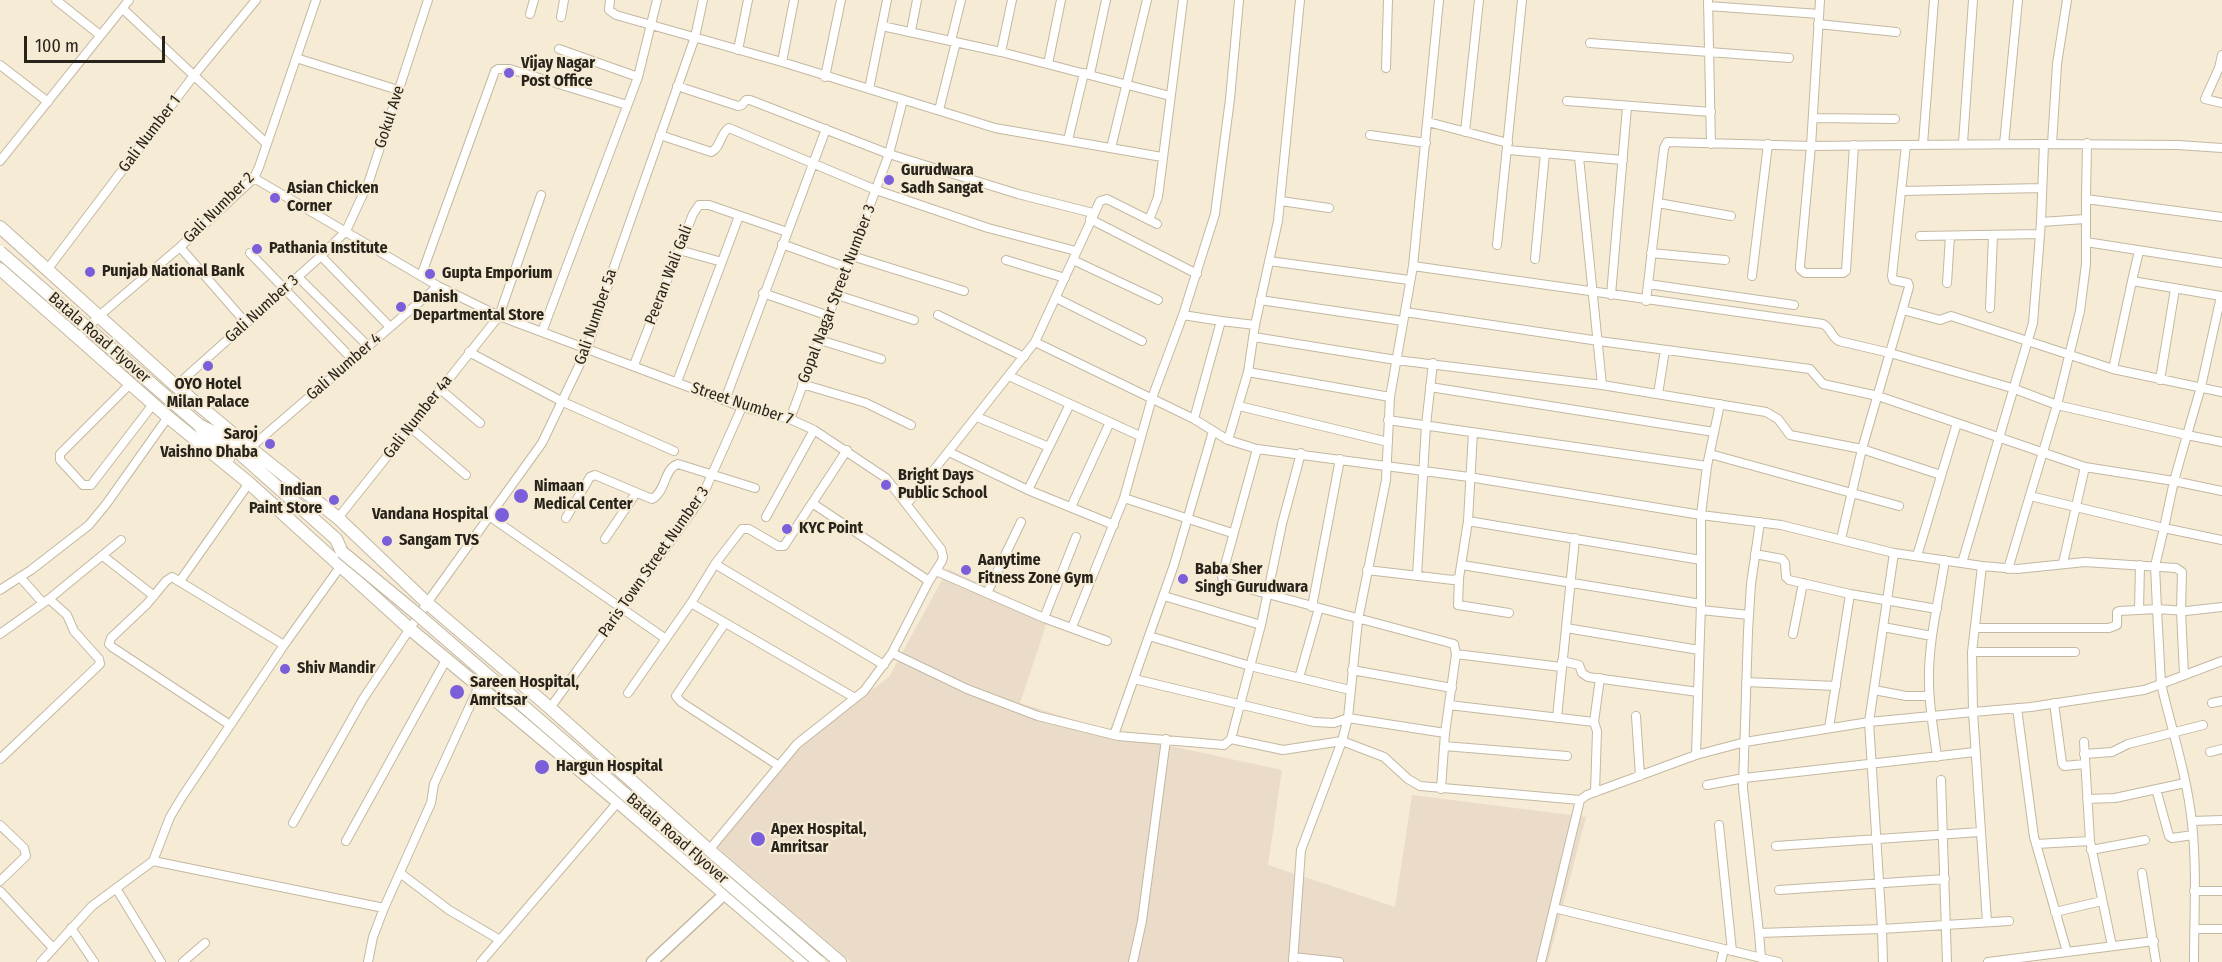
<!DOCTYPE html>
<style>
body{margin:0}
#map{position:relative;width:2222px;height:962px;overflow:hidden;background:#f6ebd5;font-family:"Fira Sans Condensed",sans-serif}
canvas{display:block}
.scale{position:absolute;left:24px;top:36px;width:141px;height:27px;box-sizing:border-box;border:3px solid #28241c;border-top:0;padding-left:8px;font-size:18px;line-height:21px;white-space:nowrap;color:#28241c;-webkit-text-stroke:4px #f6ebd5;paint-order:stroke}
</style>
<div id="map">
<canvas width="2222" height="962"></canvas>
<div class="scale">100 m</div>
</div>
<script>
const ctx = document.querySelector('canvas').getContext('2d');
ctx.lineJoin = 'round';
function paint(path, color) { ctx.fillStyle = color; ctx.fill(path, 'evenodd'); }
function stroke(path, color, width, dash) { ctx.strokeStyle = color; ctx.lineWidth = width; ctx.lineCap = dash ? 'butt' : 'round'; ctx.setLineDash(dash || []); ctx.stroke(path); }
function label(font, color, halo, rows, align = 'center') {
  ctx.font = font + ' "Fira Sans Condensed",sans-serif'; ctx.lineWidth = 4.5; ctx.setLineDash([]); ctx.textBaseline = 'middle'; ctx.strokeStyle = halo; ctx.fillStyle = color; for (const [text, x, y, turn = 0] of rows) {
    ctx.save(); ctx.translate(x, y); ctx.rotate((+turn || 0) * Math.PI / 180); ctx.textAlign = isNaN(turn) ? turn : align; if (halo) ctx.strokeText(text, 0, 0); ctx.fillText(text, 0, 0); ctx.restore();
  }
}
paint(new Path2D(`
 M948,569l101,47 -29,87 104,33 158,34 -14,95 127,42 17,-112 174,22 -38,145h-697l-135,-116 81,-101 92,-68z`), '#eadcc9');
const street = new Path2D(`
 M56,0l44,35
 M610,0l-1,10 7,5 166,47 213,66 167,29
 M1708,0l3,144
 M1820,0l-9,146 -11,120v3l5,4h38l3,-2 8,-126
 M1708,6l111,8
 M123,9l143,134
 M530,14l4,-14
 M561,17l3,-17
 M1818,24l78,8
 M882,26l119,26 169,44
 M911,31l6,-31
 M951,41l10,-41
 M1590,43l199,15
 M559,49l79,28
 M738,50l10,-50
 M1001,52l11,-52
 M2222,55l-3,13 -14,31 17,4
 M296,58l102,32
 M782,62l12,-62
 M1048,64l13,-64
 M0,65l48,37
 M1386,68l2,-68
 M1090,74l16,-74
 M825,77l16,-77
 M677,86l61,20 4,-1 4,-5h4l139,54 129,40 75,19
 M869,89l18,-89
 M1567,101l144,11
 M939,110l17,-68
 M1813,118l82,1
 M1428,122l80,21
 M1465,132l14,-132
 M660,135l51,17c10,-4 9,-19 18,-24l147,62 112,38 88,23
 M1370,135l56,8
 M1068,140l16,-67
 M1963,143l10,-143
 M2087,143l-1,56 136,18
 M1923,144l11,-144
 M2004,144l14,-144
 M2044,144l134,1 44,3
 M2052,144l5,-80 10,-64
 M1111,148l36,-148
 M1508,150l115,10
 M1579,157l23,228 164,27 12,7 12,16 72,14 79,26
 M0,161l129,-161
 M254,178l184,108 61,30 243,91 48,12 24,11 72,48 55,71 2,8 -1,4 -13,20 -37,72 -28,38 -67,53 -88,106
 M1902,191l140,-3
 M1281,201l48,7
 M1658,203l73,13
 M1090,219l107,55
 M1149,220l9,-23 25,-197
 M2041,222l44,-3
 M1920,236l120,-2
 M2086,242l136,21
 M782,244l66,24
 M1497,245l25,-245
 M180,247l66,76
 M679,250l43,12
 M250,253l103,107
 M1651,253l74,7
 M321,256l69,71
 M852,256l112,35
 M1535,259l10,-106
 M1006,260l59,18
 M1073,260l85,40
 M1269,261l140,19
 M1413,266l410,58c8,4 8,13 16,17l51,12 122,35 45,17 130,30 -13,46 -89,-14 -128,-44
 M47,270l148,-196 61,-74
 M421,276l74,-205 3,-2h12l117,36
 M1752,276l16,-132
 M298,277l70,69
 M2132,281l7,-30
 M1947,283l3,-47
 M1648,284l146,21
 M763,293l66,23
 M837,295l77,25
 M1611,295l16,-188
 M1056,298l86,43
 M1260,300l143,21
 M1646,301l18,-153 3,-6 144,4 95,-1
 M1990,308l3,-73
 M1903,310l37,10 11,-4 162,53 19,-88 89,15 -20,91 -14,48 35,7
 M1405,312l194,29 211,28 13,15 55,12 79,27 -40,133
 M938,315l86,42
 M1183,315l38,6 -27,98
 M1221,321l34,4
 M542,332l96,-255 19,-77
 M1254,337l142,23 206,25
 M78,338l21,-22 81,-69 74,-69 5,-11 57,-167
 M820,340l61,19
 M1035,342l159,77 34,21 29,9 -35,127 1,6 231,62 2,10 -11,79 -4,56
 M469,352l94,50 111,49
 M634,365l59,-151 6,-9h10l78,27
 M2113,369l109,23
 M1248,372l142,25
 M1009,376l131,60
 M2160,380l15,-91
 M677,382l62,-166
 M130,384l-70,70v6l23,25h8l63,-82
 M802,384l64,19 45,22
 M176,386l145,-130 25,-25 23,-50 59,-181
 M1430,387l284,45
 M440,389l40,34
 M1658,394l7,-44
 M725,400l101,-271
 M1239,406l149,36
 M977,417l72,30
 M790,419l99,-265 14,-54
 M1388,420l319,46
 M410,427l56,48
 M1228,440l20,-68 7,-47 23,-104 22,-221
 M250,448l188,-162
 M1257,449l212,28 232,38 80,10 113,28 88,13 35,3 68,-7 91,6 6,4 -1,39 3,64
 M949,452l79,38 86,35
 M1710,454l189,52
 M1028,490l42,-86
 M2222,491l-48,-10 -10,47 58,12
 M1124,498l108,35
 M812,503l117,78
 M907,504l128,-162 65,-141 7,-2 50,25
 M1071,507l39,-85
 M489,516l177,123
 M766,517l48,-87
 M338,518l161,-202 42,-121
 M566,518l24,-41 5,-2 57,24c14,-7 12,-31 26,-35l77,24
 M1468,521l233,39
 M1760,522l-9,62 -3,47 -5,157 16,145 123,-4 -13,-207 104,-10 -1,-60 10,-86
 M605,539l31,-46
 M1841,539l21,-90 47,-162 -1,-4 -15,-3 -1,-4 14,-131 138,-1 -3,78 -8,101 -71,240
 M1755,554l27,5 3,4 1,14 3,3 61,14 87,15
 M103,556l51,40
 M2063,563l22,-96
 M715,564l169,101
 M1462,565l239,39
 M2008,569l49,-164 23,-94 6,-47v-65
 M1367,570l86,10 6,-2 9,-57 5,-89
 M936,571l108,47 63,23
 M1417,576l9,-151 7,-62
 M20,577l23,26
 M1459,578l-1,27 51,8
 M180,581l69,-98
 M0,590l31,-20 58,-45 18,-22 61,-86
 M987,593l34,-71
 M1164,596l97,29
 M691,603l164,95
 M1312,607l28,-148
 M2222,607l-36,4 -29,-2 4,75 61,-23
 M1701,610l48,5
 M2139,610l1,-45
 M1044,618l32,-81
 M725,623l-49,73 5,6 98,64
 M1072,627l52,-129 28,-100 31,-83 32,-101 15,-115 9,-99
 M1883,627l49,9
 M1566,628l133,22
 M1975,628h134l8,-3v-13l2,-1 38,-2 -2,-43 9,-38 -134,-32
 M0,634l49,-35 72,-59
 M1793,634l10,-51
 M1149,636l101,30 100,24
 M1972,652h103
 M892,653l75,36 71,27 80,20 106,9 7,-6 30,-114 21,-101 19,-71
 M1456,654l105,13
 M1562,661l17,4 3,8 6,4 110,15
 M1352,670l100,18
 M1299,678l20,-70
 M1134,679l180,43 20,1 14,-5 97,15
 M1746,682l90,4
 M1874,690l32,6h23
 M628,693l63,-90 24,-39 27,-35h7l29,17h6l63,-96
 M2054,703l8,60 2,3 21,-2
 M2212,703l10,-2
 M1449,705l145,17 3,9 -2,61
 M550,708l151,-209 41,-92
 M2017,708l17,129 33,115
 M1636,716l4,60
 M1557,718l18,-180
 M1594,722l6,-44
 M230,725l-118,-78 -3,-3 2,-6 36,-34 19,-23 6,-4 112,68
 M1829,728l21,-134
 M1114,735l60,-170 39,-134
 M1231,739l52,11 59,-9 42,16 24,22 12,7 160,14
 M2084,742l6,99 22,105
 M1444,746l123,10
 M2210,752l12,-3
 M2084,754l28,-2 16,-8 75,-19
 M1696,755l49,-13 124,-20 25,-169
 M1937,757c-3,-25 -8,-50 -8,-75 -1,-41 10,-82 16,-122
 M0,759l100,-95 -1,-5 -25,-28 -7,-16 -18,-16
 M1941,780l6,182
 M1707,785l37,-7 231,-26
 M2156,789l13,47 3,2 21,-3
 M2087,799l28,-1 70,-15
 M2192,821l30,-1
 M293,823l70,-124 64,-96 115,-160 45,-94 27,-82 81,-230 8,-37
 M0,825l24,23 2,8 -26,25
 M1719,825l13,126
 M346,841l100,-181
 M2036,844l54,-3
 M1776,846l204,-14
 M2091,850l54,-10
 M153,861l231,47 47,-105 3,-19 45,-98
 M400,873l49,37 51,30
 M2142,873l14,89
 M116,888l45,74
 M1779,890l166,-11
 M0,891l53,57
 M2194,891h28
 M1554,908l224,54
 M2055,912l47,-11
 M1987,922l-14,-210 58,-5 113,-17 17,-6c11,46 26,92 31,139 5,46 2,93 2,139
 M71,928l23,34
 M2194,929h28
 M1759,933l2,25
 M1293,957l46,5
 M41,962l51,-56 61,-45 17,-44 12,-20 102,-152 56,-78
 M183,962l22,-19
 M368,962l5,-25 11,-29
 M481,962l137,-160
 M1133,962l9,-41 24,-182
 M1293,962l8,-112 41,-109 6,-23 10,-98 28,-140 4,-83 23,-131 26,-266
 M1541,962l39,-162 7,-5 109,-40 5,-151v-89l6,-49 13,-62
 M1721,962l3,-13
 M1883,962l-1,-33 127,-8
 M1988,962l166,-21`);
const secondary = new Path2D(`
 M652,962l79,-74`);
const primary = new Path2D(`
 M0,227l176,159 74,62 88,70 89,85 123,105 159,142 131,112
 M0,269l168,148 81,66 161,146 208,173 186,160
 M199,425l20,10 117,104 6,13
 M201,428l13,16 15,13`);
stroke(street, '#c3b8a2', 10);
stroke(secondary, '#c3b8a2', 13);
stroke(primary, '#c3b8a2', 14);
stroke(street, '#fff', 8);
stroke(secondary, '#fff', 10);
stroke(primary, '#fff', 12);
const primaryBridge = new Path2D(`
 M0,252l199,173
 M342,552l75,62 402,348`);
stroke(primaryBridge, '#c3b8a2', 14, []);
stroke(primaryBridge, '#fff', 12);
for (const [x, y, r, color] of [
 [509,73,6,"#7b5ed9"],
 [889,180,6,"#7b5ed9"],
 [275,198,6,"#7b5ed9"],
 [257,249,6,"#7b5ed9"],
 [90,272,6,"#7b5ed9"],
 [430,274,6,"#7b5ed9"],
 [401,307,6,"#7b5ed9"],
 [208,366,6,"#7b5ed9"],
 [270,444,6,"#7b5ed9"],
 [886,485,6,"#7b5ed9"],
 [521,496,8,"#7b5ed9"],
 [334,500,6,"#7b5ed9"],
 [502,515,8,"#7b5ed9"],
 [787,529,6,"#7b5ed9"],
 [387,541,6,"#7b5ed9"],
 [966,570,6,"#7b5ed9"],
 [1183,579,6,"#7b5ed9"],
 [285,669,6,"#7b5ed9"],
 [457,692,8,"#7b5ed9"],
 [542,767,8,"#7b5ed9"],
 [758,839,8,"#7b5ed9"]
]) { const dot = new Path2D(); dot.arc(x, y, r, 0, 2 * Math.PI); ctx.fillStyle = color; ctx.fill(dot); stroke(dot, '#f6ebd5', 2); }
label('bold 16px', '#28241c', '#f6ebd5', [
 ["Vijay Nagar",521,64],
 ["Post Office",521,82],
 ["Gurudwara",901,171],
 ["Sadh Sangat",901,189],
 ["Asian Chicken",287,189],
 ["Corner",287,207],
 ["Pathania Institute",269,249],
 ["Punjab National Bank",102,272],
 ["Gupta Emporium",442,274],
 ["Danish",413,298],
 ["Departmental Store",413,316],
 ["OYO Hotel",208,385,"center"],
 ["Milan Palace",208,403,"center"],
 ["Saroj",258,435,"right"],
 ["Vaishno Dhaba",258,453,"right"],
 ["Bright Days",898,476],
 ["Public School",898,494],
 ["Nimaan",534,487],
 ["Medical Center",534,505],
 ["Indian",322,491,"right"],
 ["Paint Store",322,509,"right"],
 ["Vandana Hospital",488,515,"right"],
 ["KYC Point",799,529],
 ["Sangam TVS",399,541],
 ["Aanytime",978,561],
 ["Fitness Zone Gym",978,579],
 ["Baba Sher",1195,570],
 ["Singh Gurudwara",1195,588],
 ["Shiv Mandir",297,669],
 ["Sareen Hospital,",470,683],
 ["Amritsar",470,701],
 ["Hargun Hospital",556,767],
 ["Apex Hospital,",771,830],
 ["Amritsar",771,848]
], 'left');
label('16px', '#28241c', '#f6ebd5', [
 ["Gokul Ave",390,117,-72],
 ["Gali Number 1",150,134,-53],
 ["Gali Number 2",219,208,-45],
 ["Peeran Wali Gali",669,275,-69],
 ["Gopal Nagar Street Number 3",837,294,-69],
 ["Gali Number 3",262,309,-42],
 ["Gali Number 5a",596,317,-71],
 ["Batala Road Flyover",99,338,41],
 ["Gali Number 4",344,367,-41],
 ["Street Number 7",742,404,18],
 ["Gali Number 4a",418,417,-52],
 ["Paris Town Street Number 3",654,562,-55],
 ["Batala Road Flyover",677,839,41]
]);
</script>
